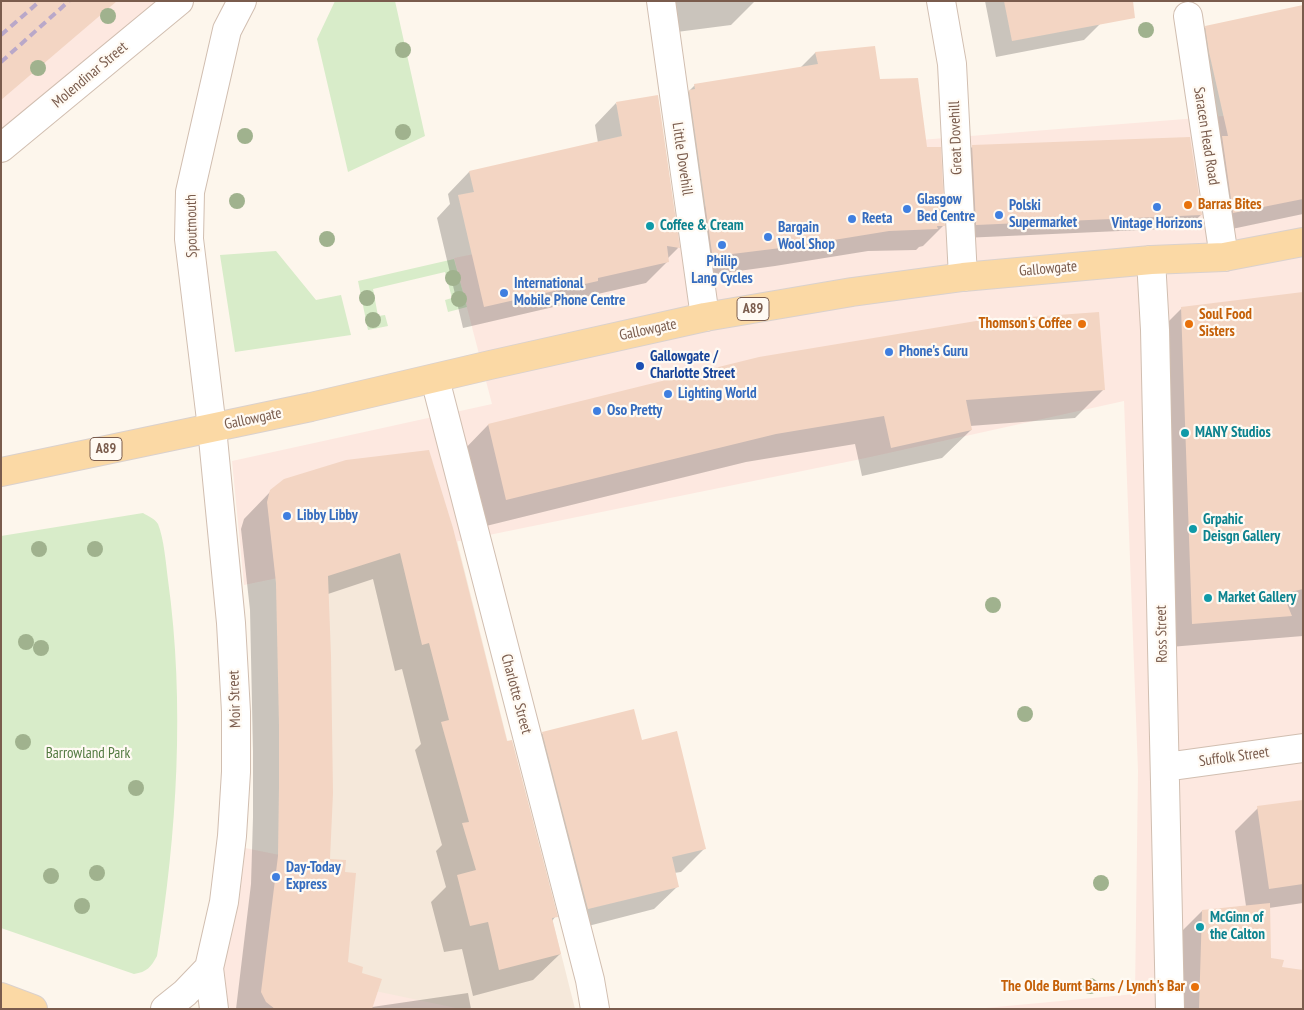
<!DOCTYPE html>
<style>
body{margin:0}
#map{position:relative;width:1304px;height:1010px;overflow:hidden;background:#fdf6ec;font-family:"PT Sans Narrow",sans-serif}
canvas{display:block}
.frame{position:absolute;inset:0;border:2px solid #7a5c4d;pointer-events:none}
</style>
<div id="map">
<canvas width="1304" height="1010"></canvas>
<div class="frame"></div>
</div>
<script>
const ctx = document.querySelector('canvas').getContext('2d');
ctx.lineJoin = 'round';
function paint(path, color) { ctx.fillStyle = color; ctx.fill(path, 'evenodd'); }
function stroke(path, color, width, dash) { ctx.strokeStyle = color; ctx.lineWidth = width; ctx.lineCap = dash ? 'butt' : 'round'; ctx.setLineDash(dash || []); ctx.stroke(path); }
function label(font, color, halo, rows, align = 'center') {
  ctx.font = font + ' "PT Sans Narrow",sans-serif'; ctx.lineWidth = 4.5; ctx.setLineDash([]); ctx.textBaseline = 'middle'; ctx.strokeStyle = halo; ctx.fillStyle = color; for (const [text, x, y, turn = 0] of rows) {
    ctx.save(); ctx.translate(x, y); ctx.rotate((+turn || 0) * Math.PI / 180); ctx.textAlign = isNaN(turn) ? turn : align; if (halo) ctx.strokeText(text, 0, 0); ctx.fillText(text, 0, 0); ctx.restore();
  }
}
paint(new Path2D(`
 M444,489l131,520h-197l-68,-24 -28,-391z`), '#f5e8da');
paint(new Path2D(`
 M1,1h178l-178,147z
 M1303,97v912h-328l160,-15 3,-223 -14,-370 -258,57 -622,127 -12,-124 260,-57 -38,-146 297,-61 131,-54 341,-27z
 M240,847l70,14 3,117 148,31h-231l-11,-32z`), '#fde8e0');
paint(new Path2D(`
 M335,1h60l30,135 -77,36 -31,-133z
 M276,251l40,49 25,-5 10,40 -116,17 -15,-97z
 M454,259l13,48 -19,5 -3,-12 7,-2 -7,-26 -72,17 5,27 7,-1 3,11 -20,4 -10,-49z
 M143,513c5,3 12,6 15,11 6,15 8,40 10,56 17,122 9,255 -11,376 -6,11 -10,16 -23,18l-133,-46v-392z`), '#d8ecc9');
paint(new Path2D(`
 M665,1h90l-24,24 -62,8z
 M985,1h111l4,23 -16,16 -88,17z
 M1303,6v208l-90,19 -28,-185 21,-21z
 M874,47l5,33 47,68 17,78 -20,20 -4,1 -3,3 -48,1 -93,15 -73,10 -28,-170 21,-21 105,-17 15,-15z
 M616,103l62,145 -11,11 1,2 -22,22 -66,15 -5,4 -112,26 -26,-110 13,-14 -2,-10 21,-22 129,-29 -3,-18z
 M972,147l229,68 -14,13 -224,10 -4,-78z
 M1303,293v343l-133,11 -11,-316 23,-23z
 M1104,389l-29,29 -105,8 1,4 -29,28 -80,18 -7,-32 -109,18 -268,66 -18,-74 28,-29z
 M428,451l78,292 50,173 -4,5 8,33 -27,26 -60,16 -11,-47 -18,3 -13,-50 15,-15 -10,-36 6,-6 -27,-95 6,-6 -19,-75 -7,2 -22,-92 -45,15 1,266 18,103 14,11 11,33 96,-14 3,16h-235l15,-125 2,-67v-65l-3,-142 -9,-81 3,-10 27,-28z
 M543,733l98,8 64,107 -24,24 -7,1 4,13 -24,23 -89,23 -45,-175z
 M1303,801v102l-34,5 1,51 11,9 22,41h-126l2,-75 23,-23 44,-5 -11,-75 23,-23z`), '#0003');
paint(new Path2D(`
 M1,1h116l-116,99z
 M1004,1h129l2,17 -123,23z
 M1303,5v194l-70,14 -11,-77h6l-19,-84 -4,-26z
 M875,46l5,33 38,-1 9,69h14l4,79h-8l1,3 -49,2 -92,15 -73,9 -12,-2 -23,-163 6,-1 -1,-5 124,-20 -3,-12z
 M658,95l22,153 -13,-2 2,16 -71,16v3l-114,26 -26,-112 16,-3 -5,-21 153,-35 -6,-34z
 M1190,137l12,78 -226,10 -4,-80z
 M1303,292v297l-20,5 9,22 -100,8 -11,-317z
 M1099,312l6,78 -139,10 6,30 -81,18 -7,-32 -108,18 -270,66 -18,-76 271,-67 217,-36z
 M429,450l24,78 54,213 5,-1 46,177 -6,1 9,36 -62,16 -11,-48 -18,4 -13,-51 19,-5 -14,-47 7,-1 -28,-100 8,-2 -20,-77 -7,2 -22,-92 -72,23 3,80 2,137 -3,66 16,1 -1,12 11,1 -8,89 15,5 -1,6 20,6 -10,30h-97l-9,-7 -5,-10 17,-136 1,-67v-65l-3,-141 -9,-81 3,-12 14,-11 62,-19z
 M634,709l8,31 35,-9 29,118 -34,8 7,30 -91,22 -46,-177z
 M1303,800v84l-34,5 -12,-83z
 M1270,903l1,55 13,2 -2,7 21,3v39h-104l3,-99z`), '#f3d5c3');
const minor = new Path2D(`
 M661,1l44,316
 M941,1l11,63 11,213
 M1188,16l36,241
 M1,148l178,-147
 M1151,260l4,70 15,679
 M435,379l155,601 5,29
 M212,428l-23,-189 1,-47 37,-162 15,-29
 M1165,767l138,-19`);
const tertiary = new Path2D(`
 M212,428l19,195 5,89v60l-4,64 -8,66 -15,66 5,41
 M165,1009l20,-16 24,-25`);
const primary = new Path2D(`
 M1,472l310,-65 179,-42 215,-48 147,-25 111,-15 188,-17 73,-3 79,-15
 M1,997l32,12`);
stroke(minor, '#d1beb0', 30);
stroke(tertiary, '#d1beb0', 30);
stroke(primary, '#dad1cd', 30);
stroke(minor, '#fff', 28);
stroke(tertiary, '#fff', 28);
stroke(primary, '#fbd9a5', 28);
stroke(new Path2D(`
 M1,35l39,-34
 M1,62l68,-61`), '#b9a8c9', 4, [8, 5]);
ctx.fillStyle = '#a0b28e';
for (const [x, y] of [
 [108,16],
 [1146,30],
 [403,50],
 [38,68],
 [403,132],
 [245,136],
 [237,201],
 [327,239],
 [453,278],
 [367,298],
 [459,299],
 [373,320],
 [39,549],
 [95,549],
 [993,605],
 [26,642],
 [41,648],
 [1025,714],
 [23,742],
 [136,788],
 [97,873],
 [51,876],
 [1101,883],
 [82,906],
 [1090,986]
]) { ctx.beginPath(); ctx.arc(x, y, 8, 0, 2 * Math.PI); ctx.fill(); }
for (const [x, y, r, color] of [
 [1188,205,5,"#e8710a"],
 [1157,207,5,"#3f7fe0"],
 [907,209,5,"#3f7fe0"],
 [999,215,5,"#3f7fe0"],
 [852,219,5,"#3f7fe0"],
 [650,226,5,"#0f9aa8"],
 [768,237,5,"#3f7fe0"],
 [722,245,5,"#3f7fe0"],
 [504,293,5,"#3f7fe0"],
 [1082,324,5,"#e8710a"],
 [1189,324,5,"#e8710a"],
 [889,352,5,"#3f7fe0"],
 [640,366,5,"#1a4fb4"],
 [668,394,5,"#3f7fe0"],
 [597,411,5,"#3f7fe0"],
 [1185,433,5,"#0f9aa8"],
 [287,516,5,"#3f7fe0"],
 [1193,529,5,"#0f9aa8"],
 [1208,598,5,"#0f9aa8"],
 [276,877,5,"#3f7fe0"],
 [1200,927,5,"#0f9aa8"],
 [1195,987,5,"#e8710a"]
]) { const dot = new Path2D(); dot.arc(x, y, r, 0, 2 * Math.PI); ctx.fillStyle = color; ctx.fill(dot); stroke(dot, '#fffaf3', 2); }
for (const [x, y, w] of [
 [753,309,32],
 [106,449,32]
]) { const box = new Path2D(); box.roundRect(x - w / 2, y - 11.5, w, 23, 4); ctx.fillStyle = '#fffaf3'; ctx.fill(box); stroke(box, '#7a5c4d', 1); }
label('bold 14px', '#7a5c4d', null, [
 ["A89",753,309],
 ["A89",106,449]
]);
label('15px', '#7a5c4d', '#fffaf3', [
 ["Molendinar Street",90,75,-40],
 ["Saracen Head Road",1206,136,81],
 ["Great Dovehill",956,138,-92],
 ["Little Dovehill",682,159,82],
 ["Spoutmouth",192,226,-91],
 ["Gallowgate",1048,269,-5],
 ["Gallowgate",648,330,-12],
 ["Gallowgate",253,419,-12],
 ["Ross Street",1162,634,-91],
 ["Charlotte Street",516,694,75],
 ["Moir Street",235,699,-92],
 ["Suffolk Street",1234,757,-8]
]);
label('bold 15px', '#366cbe', '#fffaf3', [
 ["Glasgow",917,200],
 ["Bed Centre",917,217],
 ["Polski",1009,206],
 ["Supermarket",1009,223],
 ["Reeta",862,219],
 ["Vintage Horizons",1157,224,"center"],
 ["Bargain",778,228],
 ["Wool Shop",778,245],
 ["Philip",722,262,"center"],
 ["Lang Cycles",722,279,"center"],
 ["International",514,284],
 ["Mobile Phone Centre",514,301],
 ["Phone's Guru",899,352],
 ["Lighting World",678,394],
 ["Oso Pretty",607,411],
 ["Libby Libby",297,516],
 ["Day-Today",286,868],
 ["Express",286,885]
], 'left');
label('bold 15px', '#c56008', '#fffaf3', [
 ["Barras Bites",1198,205],
 ["Soul Food",1199,315],
 ["Sisters",1199,332],
 ["Thomson's Coffee",1072,324,"right"],
 ["The Olde Burnt Barns / Lynch's Bar",1185,987,"right"]
], 'left');
label('bold 15px', '#0d838f', '#fffaf3', [
 ["Coffee & Cream",660,226],
 ["MANY Studios",1195,433],
 ["Grpahic",1203,520],
 ["Deisgn Gallery",1203,537],
 ["Market Gallery",1218,598],
 ["McGinn of",1210,918],
 ["the Calton",1210,935]
], 'left');
label('bold 15px', '#164399', '#fffaf3', [
 ["Gallowgate /",650,357],
 ["Charlotte Street",650,374]
], 'left');
label('15px', '#537a41', '#fffaf3', [
 ["Barrowland Park",88,754]
]);
</script>
